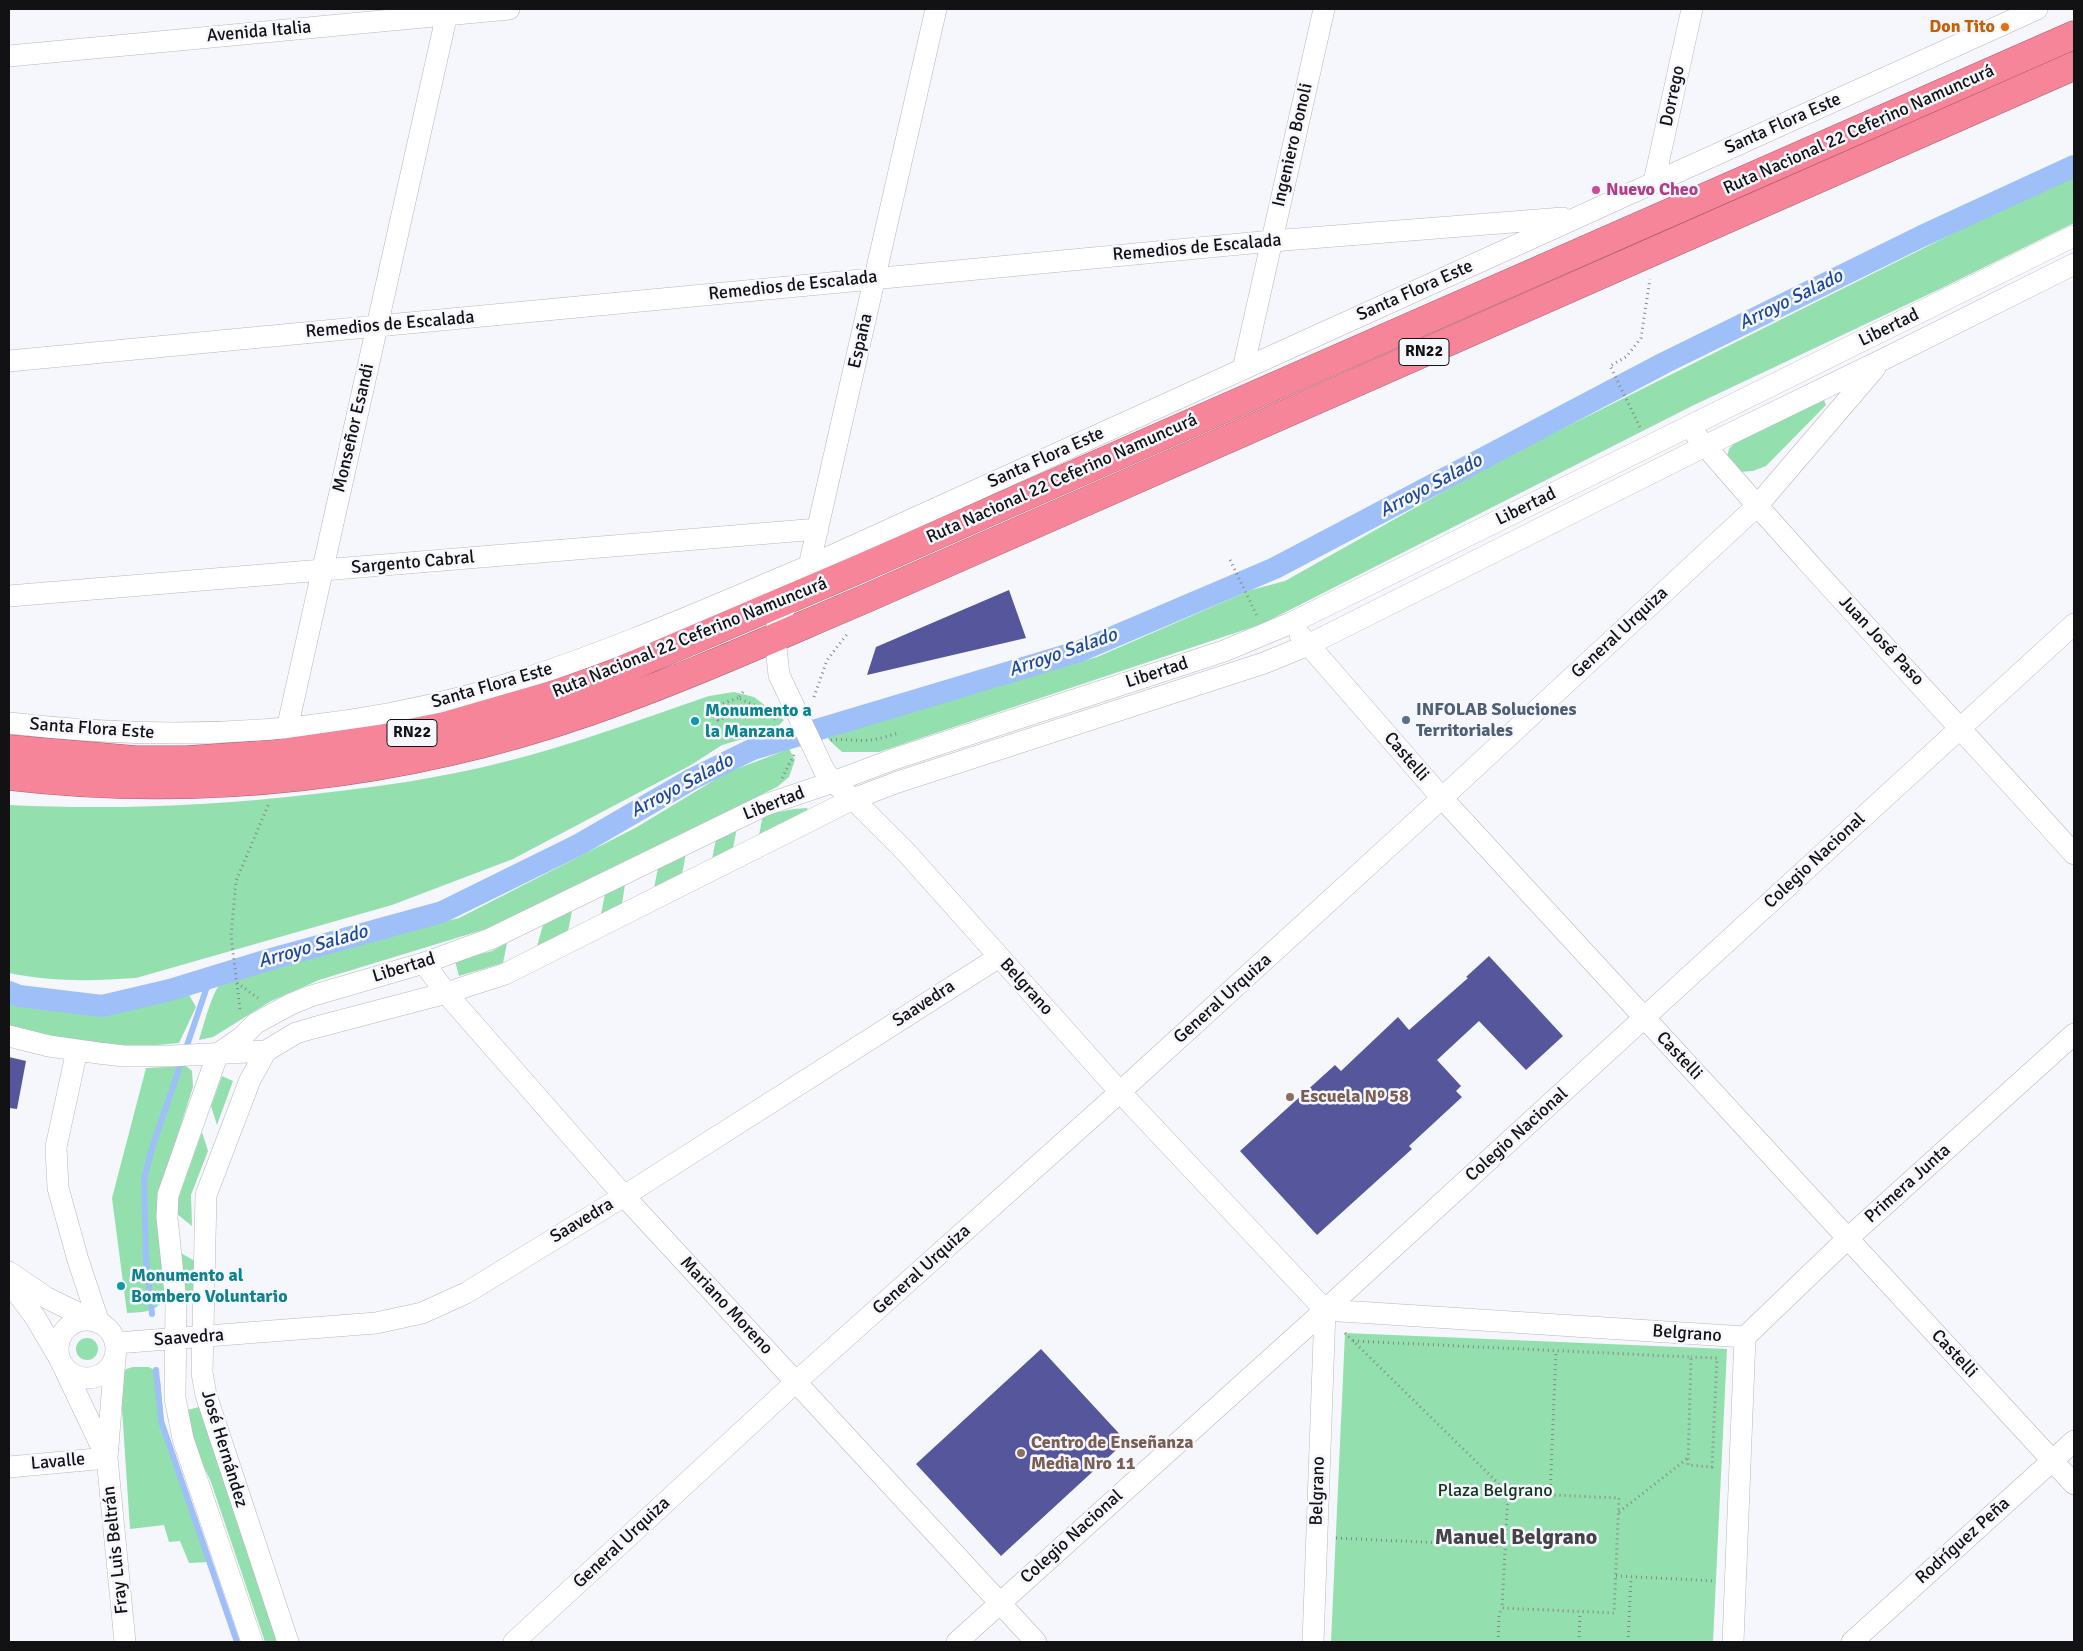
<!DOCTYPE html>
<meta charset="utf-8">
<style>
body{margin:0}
#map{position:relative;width:2083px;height:1651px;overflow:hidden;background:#f6f6fd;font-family:Signika,sans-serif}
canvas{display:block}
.frame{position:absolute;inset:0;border:10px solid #121215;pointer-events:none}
</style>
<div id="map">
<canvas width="2083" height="1651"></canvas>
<div class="frame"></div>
</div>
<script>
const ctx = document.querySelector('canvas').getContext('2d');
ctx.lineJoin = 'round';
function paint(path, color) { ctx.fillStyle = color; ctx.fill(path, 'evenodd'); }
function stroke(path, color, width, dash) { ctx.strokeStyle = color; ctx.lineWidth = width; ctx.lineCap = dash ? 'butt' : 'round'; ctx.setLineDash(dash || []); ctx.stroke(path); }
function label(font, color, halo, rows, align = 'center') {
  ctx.font = font + ' Signika,sans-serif'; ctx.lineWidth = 5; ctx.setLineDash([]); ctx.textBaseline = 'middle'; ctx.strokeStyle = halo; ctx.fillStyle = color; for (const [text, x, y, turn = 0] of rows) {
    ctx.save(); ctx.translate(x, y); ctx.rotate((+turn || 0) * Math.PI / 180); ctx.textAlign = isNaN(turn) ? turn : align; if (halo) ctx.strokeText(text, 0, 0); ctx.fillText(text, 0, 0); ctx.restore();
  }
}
paint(new Path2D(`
 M2074,173v50l-132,65 -250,118 -430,218 -383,128h-37l-13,-12 -6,-12 60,-9 214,-62 154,-67 34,-9 211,-119z
 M1818,400h6l2,5 -60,61 -13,5 -14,1 -13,-12 3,-11 9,-10z
 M734,692l20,5 30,23 -10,10 -52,15 -31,20 -178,94 -121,46 -256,73c-43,3 -85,4 -127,-5v-168c102,5 204,1 305,-11 64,-7 127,-16 190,-32 69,-17 137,-43 205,-66z
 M789,749l6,11 -6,17 -12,10 -291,142 -167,51 -48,21 -58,36 -14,3c4,-13 12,-43 19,-53 13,-15 37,-18 55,-21l186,-48 178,-91 89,-54z
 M807,808l1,3 -49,24 4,-20 31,-6z
 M737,828l-4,20 -21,11 4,-20z
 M686,854l-4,20 -28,14 4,-20z
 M625,884l-3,20 -21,10 4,-20z
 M572,911l-4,20 -31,15 6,-21z
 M507,943l-4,20 -44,13 -4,-15 37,-10z
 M188,993l8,14 -17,36 -54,5 -63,-7 -53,-13v-30c42,11 87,17 131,9 16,-3 33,-9 48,-14z
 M186,1066l6,5 1,16 -33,103 6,106c-10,17 -22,16 -39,17l-15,-115 34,-130z
 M222,1076l11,5 -16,44 -6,-19z
 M202,1132l6,19 -17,44 1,31 -15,-12 -1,-9z
 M179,1252l16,9 2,38 -14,1z
 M1345,1333l382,16 -14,293h-382z
 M76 1349a11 11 0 1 1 22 0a11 11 0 1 1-22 0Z
 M133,1367h16l7,4 4,8 4,46 45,137 -20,1 -9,-22 -11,1 -5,-17 -34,4 -10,-150 6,-10z
 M199,1407l80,235h-14l-54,-160 -18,-38 -9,-33z`), '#93e0ae');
stroke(new Path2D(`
 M152,1314l-6,-55 -2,-80 8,-31 58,-170
 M156,1370l5,51 76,221`), '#9fbff8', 6);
stroke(new Path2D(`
 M9,992l10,4 83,10 68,-16 101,-31 171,-47 138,-68 112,-65 61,-30 327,-98 195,-83 389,-205 258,-127 152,-70`), '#9fbff8', 22);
paint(new Path2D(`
 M1009,590l17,48 -159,37 9,-28z
 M1489,956l74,80 -37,34 -47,-49 -42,39 24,26 -5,5 6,6 -53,49 3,3 -95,86 -77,-84 95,-86 6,6 57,-54 11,13 59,-52 -2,-1z
 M9,1057l17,4 -9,48 -8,-1z
 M1041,1349l85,92 -125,115 -85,-92z`), '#55569c');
const minor = new Path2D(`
 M936,9l-127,557 -31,54 -3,18 4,37 45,95 9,12 20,17 52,52 215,241 205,218
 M9,56l500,-47
 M1654,182l38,-173
 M9,361l1263,-120 291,-23
 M1243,369l81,-360
 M1696,435c122,143 253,279 378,419
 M9,596l809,-67
 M1300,635l142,163 632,686
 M9,723c169,20 339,12 502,-40 102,-32 200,-76 298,-117l1228,-557
 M287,729l161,-720
 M424,963l22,30 178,203 412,446
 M9,1036l40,10 49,7 26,3h47l95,-5 30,-18 17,-5 133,-35 59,-19 348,-175 45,-17 366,-119 44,-18 397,-199 177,-86 192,-96
 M77,1050l-21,97 2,41 20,72 21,63
 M266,1051l-16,29 -44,115 -4,178 4,22 82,247
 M218,1053l-50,142 -1,23 9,84 -1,96 8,41 69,203
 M219,1053l23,-16 14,-14 35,-19 20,-8 113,-33 66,-24 275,-134 68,-23 61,-23 330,-108 67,-28 783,-387
 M9,1272l38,26 47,23
 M9,1282l26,35 23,39
 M58 1349a29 29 0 1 1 58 0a29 29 0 1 1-58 0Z
 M1745,1337l102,-98 227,-205
 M116,1343l260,-20 46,-10 44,-20 158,-97 375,-239
 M115,1358l-8,100 18,184
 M65,1370l41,86
 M9,1467l98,-9
 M514,1642l283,-261 323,-289 322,-294 315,-292 118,-138
 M957,1642l368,-332 749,-686
 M1313,1642l12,-332 420,27 -12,305
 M1852,1642l222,-201`);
const highway = new Path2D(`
 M9,749l126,11h52l87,-6 111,-16 60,-12 114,-33 54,-19 246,-105 1215,-534
 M9,776c195,23 394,0 579,-64 95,-33 185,-74 277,-113l1209,-533`);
stroke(minor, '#b7b7be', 22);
stroke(highway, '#a65d6b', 29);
stroke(new Path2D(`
 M1640,427l-30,-61 16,-9 15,-19 9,-59
 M1230,560l27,56
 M743,692l-5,6 19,8 19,14
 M814,697l13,-37 21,-27
 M738,698l-25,9 5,13 39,-14
 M831,740c14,-2 27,2 40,0 10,-1 19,-5 28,-7
 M782,778l12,-23
 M237,983l21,15
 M240,1009l-9,-73 5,-55 33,-78
 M1345,1333l163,160 111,5 -5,115 -112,-5 6,-115
 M1353,1341l338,16 -3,108 24,2 5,-109 -26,-1
 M1550,1495l6,-144
 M1619,1512l69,-54
 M1336,1538l169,8
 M1616,1576l99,5
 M1498,1642l1,-27 3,-7
 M1579,1642l1,-30
 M1628,1642l3,-65`), '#86868b', 3, [1, 4]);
stroke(minor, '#fff', 21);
stroke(highway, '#f68599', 28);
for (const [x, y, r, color] of [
 [2005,27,5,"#e8710a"],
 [1596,190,5,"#d1479c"],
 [1406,720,5,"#5c6f8a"],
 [695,721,5,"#0f9aa8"],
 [1290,1097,5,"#8d6e63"],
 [121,1286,5,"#0f9aa8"],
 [1021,1453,5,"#8d6e63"]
]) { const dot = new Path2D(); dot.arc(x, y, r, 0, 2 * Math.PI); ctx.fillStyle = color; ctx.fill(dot); stroke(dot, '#f6f6fd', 2); }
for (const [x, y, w] of [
 [1424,352,50],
 [412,733,50]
]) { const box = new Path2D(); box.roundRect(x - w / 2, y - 13.5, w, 27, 4); ctx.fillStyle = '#f6f6fd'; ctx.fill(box); stroke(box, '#121215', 1); }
label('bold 16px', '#121215', null, [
 ["RN22",1424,352],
 ["RN22",412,733]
]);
label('bold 18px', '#c56008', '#f6f6fd', [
 ["Don Tito",1995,27]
], 'right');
label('18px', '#121215', '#f6f6fd', [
 ["Avenida Italia",259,32,-5],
 ["Dorrego",1673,96,-78],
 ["Santa Flora Este",1783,124,-24],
 ["Ruta Nacional 22 Ceferino Namuncurá",1859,130,-24],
 ["Ingeniero Bonoli",1293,145,-77],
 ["Remedios de Escalada",1197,248,-5],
 ["Remedios de Escalada",793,286,-6],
 ["Santa Flora Este",1415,291,-24],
 ["Remedios de Escalada",390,325,-5],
 ["Libertad",1889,328,-26],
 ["España",861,341,-77],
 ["Monseñor Esandi",354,428,-77],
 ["Santa Flora Este",1046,458,-24],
 ["Ruta Nacional 22 Ceferino Namuncurá",1062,479,-24],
 ["Libertad",1526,507,-26],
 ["Sargento Cabral",413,563,-5],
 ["General Urquiza",1620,633,-43],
 ["Ruta Nacional 22 Ceferino Namuncurá",690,638,-22],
 ["Juan José Paso",1881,641,47],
 ["Libertad",1157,673,-18],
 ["Santa Flora Este",492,686,-16],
 ["Santa Flora Este",92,729,4],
 ["Castelli",1406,757,49],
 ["Libertad",774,804,-21],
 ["Colegio Nacional",1815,861,-43],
 ["Libertad",404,968,-17],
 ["Belgrano",1026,987,48],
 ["General Urquiza",1223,999,-42],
 ["Saavedra",924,1004,-33],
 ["Castelli",1679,1056,47],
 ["Colegio Nacional",1517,1135,-42],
 ["Primera Junta",1908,1184,-42],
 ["Saavedra",582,1221,-31],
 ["General Urquiza",922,1270,-42],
 ["Mariano Moreno",726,1306,47],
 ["Belgrano",1687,1334,4],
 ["Saavedra",189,1338,-4],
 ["Castelli",1954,1354,47],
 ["José Hernández",224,1449,73],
 ["Lavalle",58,1462,-5],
 ["Belgrano",1318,1491,-88],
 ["Colegio Nacional",1072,1537,-42],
 ["Rodríguez Peña",1963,1541,-42],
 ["General Urquiza",622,1543,-43],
 ["Fray Luis Beltrán",116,1550,-96]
]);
label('bold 18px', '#b23c85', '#f6f6fd', [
 ["Nuevo Cheo",1606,190]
], 'left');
label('bold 18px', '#4e5e75', '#f6f6fd', [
 ["INFOLAB Soluciones",1416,710],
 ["Territoriales",1416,731]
], 'left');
label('bold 18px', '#0d838f', '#f6f6fd', [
 ["Monumento a",705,711],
 ["la Manzana",705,732],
 ["Monumento al",131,1276],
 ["Bombero Voluntario",131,1297]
], 'left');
label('bold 18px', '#785e54', '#f6f6fd', [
 ["Escuela Nº 58",1300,1097],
 ["Centro de Enseñanza",1031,1443],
 ["Media Nro 11",1031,1464]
], 'left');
label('18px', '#10341f', '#f6f6fd', [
 ["Plaza Belgrano",1495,1491]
]);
label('italic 19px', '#1d4999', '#f6f6fd', [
 ["Arroyo Salado",1791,300,-26],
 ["Arroyo Salado",1431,486,-28],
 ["Arroyo Salado",1063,653,-19],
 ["Arroyo Salado",682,786,-28],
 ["Arroyo Salado",313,947,-16]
]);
label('bold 22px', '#434348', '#f6f6fd', [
 ["Manuel Belgrano",1516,1538]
]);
</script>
